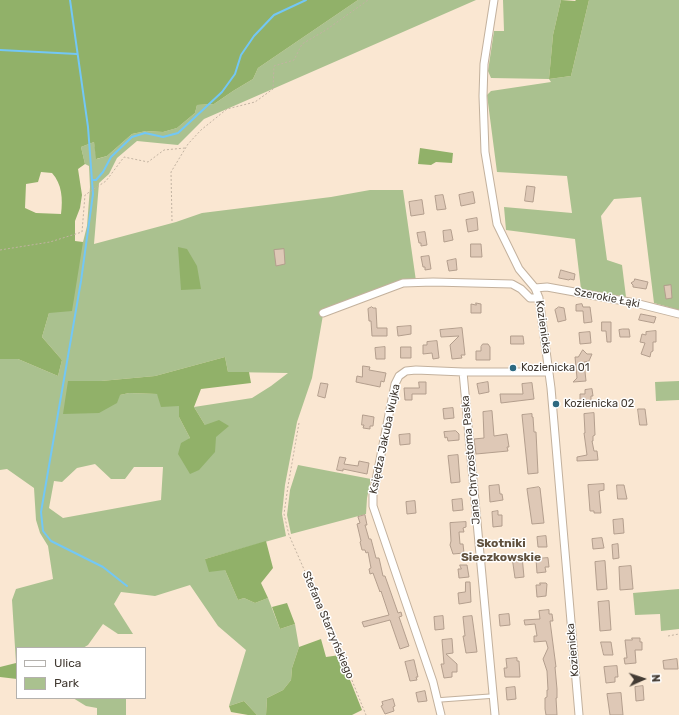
<!DOCTYPE html>
<meta charset="utf-8">
<style>
body{margin:0}
#map{position:relative;width:679px;height:715px;overflow:hidden;background:#fae7d2;font-family:Rubik,sans-serif}
canvas{display:block}
.legend{position:absolute;left:16px;top:647px;width:130px;height:52px;box-sizing:border-box;background:#fff;border:1px solid #b4b1ad;margin:0;padding:5px 7px;list-style:none;font-size:12px;color:#433b33}
.legend li{display:flex;align-items:center;gap:8px;height:20px}
.legend b{width:20px;border:1px solid #b4b1ad}
.north{position:absolute;left:623px;top:659px;width:40px;height:40px;-webkit-text-stroke:3px #fff;paint-order:stroke;rotate:87deg;font-size:11px;font-weight:700;line-height:16px;text-align:center;color:#433b33}
.north::after{content:'';display:block;margin:auto;width:14px;height:18px;background:#433b33;clip-path:polygon(50% 0,100% 100%,50% 72%,0 100%)}
</style>
<div id="map">
<canvas width="679" height="715"></canvas>
<ul class="legend">
<li><b style="height:5px;background:#fff"></b>Ulica</li>
<li><b style="height:11px;background:#aac18f"></b>Park</li>
</ul>
<div class="north">N</div>
</div>
<script>
const ctx = document.querySelector('canvas').getContext('2d');
ctx.lineJoin = 'round';
function paint(path, color) { ctx.fillStyle = color; ctx.fill(path, 'evenodd'); }
function stroke(path, color, width, dash) { ctx.strokeStyle = color; ctx.lineWidth = width; ctx.lineCap = dash ? 'butt' : 'round'; ctx.setLineDash(dash || []); ctx.stroke(path); }
function label(font, color, halo, rows, align = 'center') {
  ctx.font = font + ' Rubik,sans-serif'; ctx.lineWidth = 3; ctx.setLineDash([]); ctx.textBaseline = 'middle'; ctx.strokeStyle = halo; ctx.fillStyle = color; for (const [text, x, y, turn = 0] of rows) {
    ctx.save(); ctx.translate(x, y); ctx.rotate((+turn || 0) * Math.PI / 180); ctx.textAlign = isNaN(turn) ? turn : align; if (halo) ctx.strokeText(text, 0, 0); ctx.fillText(text, 0, 0); ctx.restore();
  }
}
paint(new Path2D(`
 M358,0h118l-272,119 -26,26 -41,-4 -20,17 -8,16 -10,9 -5,61 82,-22 26,-9 129,-16 39,-7h33l13,91 -93,34 -11,63 -15,44 -12,63 -3,29 4,22 -81,23 20,11 13,30 6,-2 11,5 13,-5 12,31 15,-5 4,23 -7,21 -1,12 -8,10 -16,8 -1,17h-9l-13,-14 -15,5 17,-56 -28,-24 -28,-41 -35,11 -34,-4 -7,12 19,30h-15l-15,-10 -15,21 -5,3h-66v15h-1l-4,-63 4,-11 37,-10 -5,-33 -8,-13 -4,-13 -2,-32 -27,-19 -7,1v-111h18l40,17 4,-16 -20,-23 7,-24 34,-71 4,-16 3,-39 -1,-21 -4,-2 -4,-17 13,-5 3,17 10,-3 25,-22 14,-3 17,1 14,-4 18,-15 2,-8 17,-1 19,-13 20,-12 5,-11zM225,357l3,15 60,1 -17,13 -19,12 -58,9 11,18 -27,29 12,-16 -11,-21v-11l-22,-12 -28,-1 -9,2 -52,-14h33l54,-5zM95,464l16,15h14l9,-12h29l-2,33 -98,18 -14,-10 5,-27 8,1 15,-14z
 M503,0h58l-8,35 -4,44 22,-3 18,-76h90v310l-25,-7 -13,-106 -27,2 -13,17 6,44 15,5 4,32 -45,-8 -6,-50 -69,-9 -2,-23 68,6 -5,-37 -70,-4 -10,-77 4,-4 60,-9 -2,-3 -58,-1 -3,-7 6,-40h10z
 M679,381v19l-23,1 -1,-19z
 M298,465l73,14 -4,19 -1,16 -75,20 -4,-19 3,-25z
 M679,589v40l-18,2 -1,-17 -25,1 -2,-22z
 M73,698h53v17h-29v-7l-11,-2z`), '#aac18f');
paint(new Path2D(`
 M0,0h358l-100,68 -5,11 -20,12 -19,13 -17,1 -2,8 -18,15 -14,4 -17,-1 -14,3 -25,22 -11,3 -2,-17 -13,5 4,17 -7,5 4,26 -2,13 -5,13v20l8,1 -11,69 -23,2 -7,24 20,23 -4,16 -40,-17h-18zM41,172l11,1c10,11 11,26 9,41l-25,-1 -11,-5 1,-24 12,-2z
 M561,0l14,1 1,-1h13l-18,76 -22,3 4,-44z
 M420,148l33,5 -1,10 -16,-1 -5,3 -13,-1z
 M178,247l9,2 10,17 4,23 -20,1z
 M225,357l3,15h21l2,11 -50,6 -7,18 11,18 14,-5 10,6 -13,11 -1,15 -16,18 -9,4 -12,-20 3,-11 9,-5 -11,-21v-11l-18,1 -4,-13 -28,-1 -9,2 -3,8 -18,10 -36,1 5,-33h33l54,-5z
 M266,541l7,27 -12,15 7,15 -13,5 -11,-5 -6,2 -13,-30 -16,2 -4,-13z
 M287,603l8,21 -15,5 -8,-22z
 M321,639l5,18 14,-2 22,55 -10,5h-86l1,-17 16,-8 8,-10 1,-12 7,-21z
 M16,663h1v16l-17,-2v-10z
 M244,701l13,14h-9l-17,-3 -2,-6z`), '#91b169');
stroke(new Path2D(`
 M70,0l18,127 5,67 -12,87 -40,231 2,19 8,10 52,26 24,19
 M0,50l77,4
 M93,180h3l7,-8 8,-15 21,-20 13,-4 18,4 15,-4 44,-41 13,-18 6,-19 13,-19 20,-21 32,-15`), '#73c7f5', 2);
const building = new Path2D(`
 M527,186l8,1 -2,15 -8,-1z
 M473,192l2,11 -14,3 -2,-11z
 M443,195l3,14 -9,1 -2,-14z
 M422,200l2,14 -13,2 -2,-14z
 M477,218l1,12 -10,2 -2,-12z
 M451,230l2,10 -9,2 -1,-11z
 M425,232l2,13 -6,1v-3h-2l-2,-10z
 M471,244h10l1,13h-11z
 M284,249l1,15 -9,2 -2,-16z
 M429,256l2,13 -6,1v-3h-2l-2,-10z
 M456,259l1,11 -8,1 -2,-10z
 M561,270l14,4 -1,6 -4,-1 -1,1 -10,-2z
 M635,279l13,3 -2,7 -13,-2v-2l-2,-2 3,-2z
 M671,285l1,13 -6,1 -2,-13z
 M476,303l5,1v9h-10v-9l5,1z
 M582,304l1,3h7l2,15 -8,1 -1,-12h-7v-6z
 M372,307l1,1h3l1,20h10v8h-15l-1,-15h-2l-1,-12z
 M559,307l5,1 2,12 -8,2 -3,-12z
 M641,314l15,3 -2,6 -15,-3z
 M602,322h9v20h-4l-1,-11h-4z
 M411,326v8l-13,2 -1,-9z
 M462,328l3,27h-4l1,3 -10,1 -2,-14 9,-9 -18,1 -1,-7z
 M623,329h6l1,8h-10l-1,-7z
 M656,331v11h-3v9l-2,1 -1,5 -9,-3 4,-11 -5,-1 2,-8 4,1v-3z
 M590,332l1,11 -11,1 -1,-11z
 M511,336h12l1,8h-13z
 M437,341l2,17 -6,1 -1,-6 -9,1v-9h4v-3z
 M483,344h5l2,3v13h-14v-9h5v-4z
 M385,347v12h-9l-1,-11z
 M401,347h10v11h-10z
 M583,350l4,4h5l-3,7 -5,1 2,19 -13,1 4,-4 -2,-21h3z
 M363,366l7,1 -1,3 17,3 -2,9 -3,-1 -1,6 -24,-5 1,-6 5,1z
 M419,382h7v12h-14v6h-7l-1,-12h15z
 M488,382l1,10 -10,2 -2,-10z
 M321,383l7,1 -3,14 -7,-2z
 M532,383l2,16 -33,4 -1,-9h23l-1,-10z
 M592,389l1,7h-2v6l-11,1v-9h5v-4z
 M453,408l1,10 -10,1 -1,-10z
 M638,409h7l2,16h-7z
 M492,411l2,25 13,-2 2,13h-2l1,4 -32,3 -2,-15 10,-1 -1,-26z
 M594,413l1,22 -2,1v5h-1l2,10h3l1,9 -21,1v-4l10,-2 -3,-22h1l-1,-19z
 M532,414v3h1l1,15h2l2,41 -10,1 -6,-59z
 M363,415l11,2 -1,9h-3v3l-7,-1 1,-3h-2z
 M456,431l3,3v6l-11,1 -1,-4 -2,1 -1,-6z
 M410,434v10l-10,1 -1,-10z
 M458,455l2,27 -9,1 -3,-27z
 M340,457l6,1 -2,6 14,2 1,-5 10,2 -2,11 -24,-5v2l-6,-1z
 M604,484v6l-5,1 2,22h-7v-2h-4l-2,-26z
 M499,485l1,9h2l1,6 -13,2 -1,-16z
 M617,485h7l3,14h-9z
 M539,487l1,1 4,35 -12,1 -5,-35z
 M462,499l1,11 -10,1 -1,-11z
 M415,501l1,12 -9,1 -1,-12z
 M498,511v4h4v11l-9,1 -1,-15z
 M365,515l2,10h-2l4,14h2l5,19h3l4,18h2l13,37 3,-1 1,4 -3,1 10,29 -9,3 -10,-29 -26,7 -2,-5 27,-7 -8,-24 -1,1 -7,-19 -3,1 -1,-5 2,-1 -3,-16 -2,1 -1,-3h-3l-2,-8 1,-1 -4,-17 3,-1 -2,-6z
 M623,519l1,14 -10,1 -1,-14z
 M466,522v5l-3,1 1,4h-5l1,12h3l1,9 -11,1 -3,-9 1,-4 -1,-18z
 M546,536l1,11h-9l-1,-10z
 M602,538l2,10 -11,1 -1,-10z
 M618,544l1,14 -6,1 -1,-14z
 M522,556l2,21 -9,1 -3,-21z
 M548,558l1,9h-4l1,5 -9,1 -1,-14z
 M605,561l2,28 -10,1 -2,-28z
 M460,565h7l2,12 -10,1 -1,-9h3z
 M631,566l2,23 -13,1 -1,-23z
 M466,582h4l1,20 -12,2 -1,-11 7,-1z
 M540,583h6l1,1 -1,12 -9,1 -1,-12h4z
 M609,601l2,29 -11,1 -2,-29z
 M549,610v4h3l1,7h-3l6,46h-1l2,22v9h-1l1,17h-11l-1,-6v-11l2,-1v-7h1l-1,-19 -4,-12 5,-11 -2,-7 -12,1v-6h3l-2,-12 -10,1 -1,-5 16,-1 -1,-8z
 M509,614l1,11 -10,1 -1,-11z
 M443,616l1,13 -9,1 -1,-13z
 M472,616l5,36 -11,1 -3,-17h2l-2,-19z
 M632,638h8v4h2v8h-7l1,13 -11,1 -1,-6h3l-2,-18h7z
 M452,639l1,14 -7,1 11,10v8h-5v5l-8,1 -3,-14h3l-2,-24z
 M601,642h10l2,13h-9z
 M517,658v3h2l1,16h-15l-1,-9h3l-1,-9z
 M677,659l1,10h-14l-1,-8z
 M414,660l4,17h-2l1,3 -7,1 -5,-19z
 M617,666l1,11h-3v5l-9,1 -2,-16z
 M643,686l1,14 -8,1 -1,-14z
 M515,687l1,12 -9,1 -1,-12z
 M425,691l2,10 -9,1 -2,-9z
 M621,693l2,22h-13l-3,-21z
 M393,699l2,7 -2,1 1,4 -9,3 -4,-8 2,-1 -1,-3z`);
paint(building, '#dec8b6');
stroke(building, '#b39e8d', 1);
const lane = new Path2D(`
 M438,700l55,-4`);
const street = new Path2D(`
 M494,0l-10,64 -1,32 2,56 12,72 22,45 16,19 4,10 12,90 28,327
 M535,288l12,-1 88,16 44,11
 M323,313l80,-30 30,-1 79,2 9,5 9,9h9
 M463,372l32,343
 M441,715l-8,-33 -60,-176v-11l22,-111 4,-8 7,-5 10,-1 47,2h86`);
stroke(lane, '#c3b19d', 5.5);
stroke(street, '#c3b19d', 9);
stroke(new Path2D(`
 M172,221l-1,-49 17,-28 13,-14 26,-21 28,-7 18,-13 1,-23 20,-6 8,-16 24,-14 42,-30
 M0,250l50,-8 32,-10 3,-37 21,-14 18,-24 24,5 16,-12 21,-2
 M299,423l-11,63 -4,28 5,21 56,128 21,52
 M668,636l11,-2`), '#c2b3a2', 1, [2, 2]);
stroke(lane, '#fff', 3.5);
stroke(street, '#fff', 7);
for (const [x, y, r, color] of [
 [513,368,4,"#2d6981"],
 [556,404,4,"#2d6981"]
]) { const dot = new Path2D(); dot.arc(x, y, r, 0, 2 * Math.PI); ctx.fillStyle = color; ctx.fill(dot); stroke(dot, '#fff', 1.5); }
label('11px', '#433b33', '#fff', [
 ["Szerokie Łąki",607,298,11],
 ["Kozienicka",543,327,82],
 ["Księdza Jakuba Wujka",385,439,-78],
 ["Jana Chryzostoma Paska",471,460,-95],
 ["Stefana Starzyńskiego",328,625,67],
 ["Kozienicka",573,650,-95]
]);
label('11px', '#433b33', '#fff', [
 ["Kozienicka 01",521,368],
 ["Kozienicka 02",564,404]
], 'left');
label('bold 12px', '#60513e', '#fff', [
 ["Skotniki",501,544],
 ["Sieczkowskie",501,558]
]);
</script>
